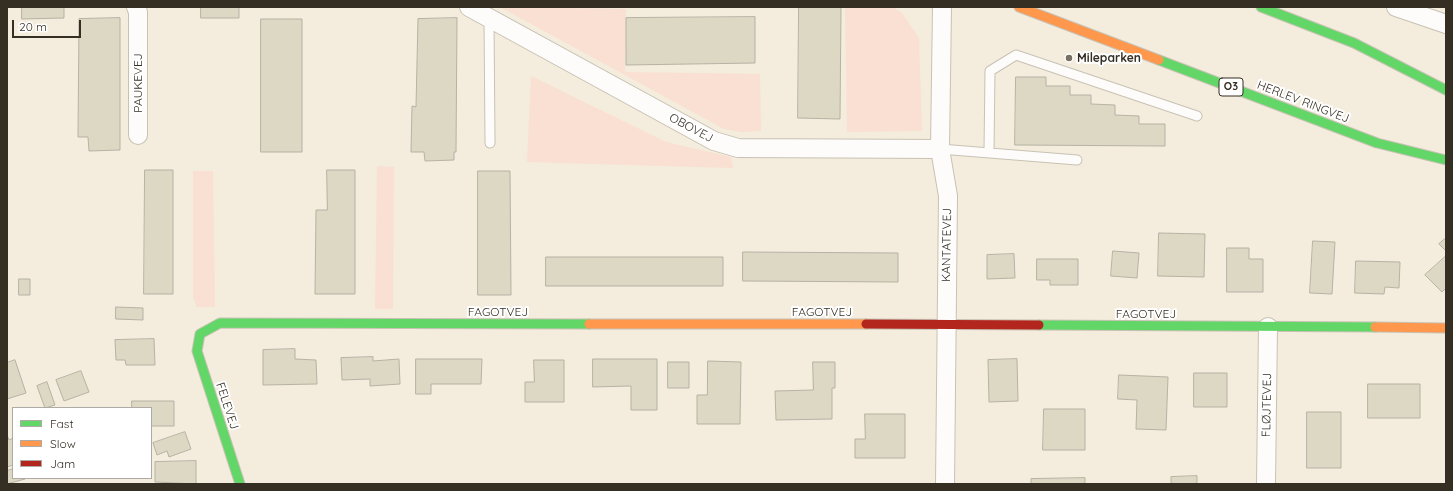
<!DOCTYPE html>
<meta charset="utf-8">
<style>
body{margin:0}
#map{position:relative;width:1453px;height:491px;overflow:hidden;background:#f4ecdc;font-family:Quicksand,sans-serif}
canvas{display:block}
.frame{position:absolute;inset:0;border:8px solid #342e23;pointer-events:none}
.legend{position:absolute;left:12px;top:407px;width:140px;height:72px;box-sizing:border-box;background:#fff;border:1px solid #aeaba7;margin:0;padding:5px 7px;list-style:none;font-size:12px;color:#342e23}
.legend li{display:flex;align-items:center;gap:8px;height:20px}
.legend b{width:20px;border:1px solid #aeaba7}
.scale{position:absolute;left:12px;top:20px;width:69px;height:18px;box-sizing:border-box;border:2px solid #342e23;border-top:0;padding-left:5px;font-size:12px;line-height:14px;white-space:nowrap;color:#342e23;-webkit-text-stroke:3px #fff;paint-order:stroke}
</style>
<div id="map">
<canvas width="1453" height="491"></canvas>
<div class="frame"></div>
<ul class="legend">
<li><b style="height:5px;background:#63d668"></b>Fast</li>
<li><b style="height:5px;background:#ff974d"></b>Slow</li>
<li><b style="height:5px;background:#b3261e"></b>Jam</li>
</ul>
<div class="scale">20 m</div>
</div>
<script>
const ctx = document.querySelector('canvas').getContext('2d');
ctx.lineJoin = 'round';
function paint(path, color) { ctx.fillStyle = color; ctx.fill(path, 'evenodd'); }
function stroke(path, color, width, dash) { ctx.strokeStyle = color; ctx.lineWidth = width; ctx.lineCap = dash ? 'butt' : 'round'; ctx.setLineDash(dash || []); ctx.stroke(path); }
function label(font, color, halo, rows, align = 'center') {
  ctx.font = font + ' Quicksand,sans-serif'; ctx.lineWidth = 4; ctx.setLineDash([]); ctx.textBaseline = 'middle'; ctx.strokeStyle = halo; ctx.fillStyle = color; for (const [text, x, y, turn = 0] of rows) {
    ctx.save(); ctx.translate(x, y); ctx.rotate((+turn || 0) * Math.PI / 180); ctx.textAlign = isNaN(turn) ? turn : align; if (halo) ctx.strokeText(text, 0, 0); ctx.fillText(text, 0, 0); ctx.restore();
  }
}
paint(new Path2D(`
 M500,7l126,2 -1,63 135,2 1,57 -20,1 -17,-3z
 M845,7h48l9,6 17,25 3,93 -75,1z
 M531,76l135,66 65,15 2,11 -206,-6z
 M377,166l17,1 -1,142h-18z
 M193,171h20l2,136h-18l-4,-10z`), '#f9e0d2');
const building = new Path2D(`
 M22,7h42v11l-42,1z
 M201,7h38v11h-38z
 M799,7h42l-1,112 -42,-1z
 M755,17v46l-129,2v-47z
 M120,18v132l-31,1 -1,-14h-10l1,-118z
 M457,18l-1,134h-2v8l-29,1 -1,-9h-13l1,-46 4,1 2,-88z
 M261,19h41v133h-41z
 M1016,77h30v9h24v9h21v9l24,1v10l24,1v8h26v22l-150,-1z
 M145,170h28v124h-29z
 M327,170h28v124h-40l1,-84h11z
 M478,171h32l1,124h-33z
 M1159,233l46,1 -1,43 -46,-1z
 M1446,238v13l-7,-7z
 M1313,241l22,1 -3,52 -22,-1z
 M1227,248h22v11h14v33h-36z
 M1113,251l26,2 -2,25 -26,-2z
 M743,252l155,1v29l-155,-1z
 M1014,254l1,24 -28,1v-24z
 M1446,256v32l-4,4 -17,-17z
 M546,257h177v29h-177z
 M1037,259h41v26h-28v-5h-13z
 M1356,261l44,1 -1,26 -14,-1 -1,7 -29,-1z
 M19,279h11v16h-11z
 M116,307l27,1v12l-27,-1z
 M154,339l1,26h-29l-1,-5h-9l-1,-20z
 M295,349v10l21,1 1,24 -54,1v-35z
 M373,357v4l26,-2 1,25 -30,2v-7l-28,1 -1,-22z
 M416,359h66l-1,25h-50v10h-15z
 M593,359h64v51h-26v-24l-38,1z
 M1017,359l1,42 -29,1 -1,-42z
 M15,360l11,33 -19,6v-36z
 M534,360h30v42h-39v-20h9z
 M708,361l33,1 -1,62h-43v-29h10z
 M668,362h21v26h-21z
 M813,362h22v26h-3v31l-56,1 -1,-29 38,-1z
 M81,371l8,21 -25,9 -8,-21z
 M1194,373h33v34h-33z
 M1119,375l49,2 -2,53 -30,-1 1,-29 -19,-1z
 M47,382l8,23 -10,3 -8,-22z
 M1368,384h52v34h-52z
 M132,401h42v25h-23v-18h-19z
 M1044,409h41v41h-42z
 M1307,412h34v56h-34z
 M865,414h40v44h-50v-19h10z
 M185,432l6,17 -22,8 -2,-6 -10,4 -4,-12z
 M7,435l2,5 4,-2v27l-6,2z
 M196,461v23l-41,-2v-20z
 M13,469v9l12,1 -18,5v-13z
 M1197,476v8h-26v-7z
 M1085,478v6h-54v-5z`);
paint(building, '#dcd8c3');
stroke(building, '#b6b2a5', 1);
const lane = new Path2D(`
 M489,18l1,125
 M940,149l137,11
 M989,152l1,-81 26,-16 181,61`);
const street = new Path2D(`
 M136,7l2,5v123
 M469,7l245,134 24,7 202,1
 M942,7l-2,142 8,47 -3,288
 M1396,7l50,17
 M1266,484l2,-157`);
const fast = new Path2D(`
 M1261,7l93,36 92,47
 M1159,60l218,83 69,17
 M1039,325l336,2
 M240,484l-43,-133 3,-17 20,-11 369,1`);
const slow = new Path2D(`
 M1019,7l140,53
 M589,324h277
 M1375,327l71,1`);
const jam = new Path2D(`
 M866,324l173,1`);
stroke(lane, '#c8c2b5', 11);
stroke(street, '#c8c2b5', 20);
stroke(fast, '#c8c2b5', 11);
stroke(slow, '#c8c2b5', 11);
stroke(jam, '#c8c2b5', 11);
stroke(lane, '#fdfcfa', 9);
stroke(street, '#fdfcfa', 18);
stroke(fast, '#63d668', 9);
stroke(slow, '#ff974d', 9);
stroke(jam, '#b3261e', 9);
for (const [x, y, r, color] of [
 [1069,58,4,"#777064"]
]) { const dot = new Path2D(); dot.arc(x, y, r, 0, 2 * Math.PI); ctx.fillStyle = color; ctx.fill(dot); stroke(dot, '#fff', 1.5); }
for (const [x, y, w] of [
 [1231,87,24]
]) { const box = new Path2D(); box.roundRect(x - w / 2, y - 9, w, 18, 3); ctx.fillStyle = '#fff'; ctx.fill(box); stroke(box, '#342e23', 1); }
label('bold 11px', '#342e23', null, [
 ["O3",1231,87]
]);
label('bold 12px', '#342e23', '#fff', [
 ["Mileparken",1077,58]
], 'left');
label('12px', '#342e23', '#fff', [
 ["PAUKEVEJ",138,83,-90],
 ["HERLEV RINGVEJ",1303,102,21],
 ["OBOVEJ",691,128,28],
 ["KANTATEVEJ",947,245,-89],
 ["FAGOTVEJ",498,312],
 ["FAGOTVEJ",822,312],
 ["FAGOTVEJ",1146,314],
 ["FLØJTEVEJ",1267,405,-89],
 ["FELEVEJ",227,406,72]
]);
</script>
